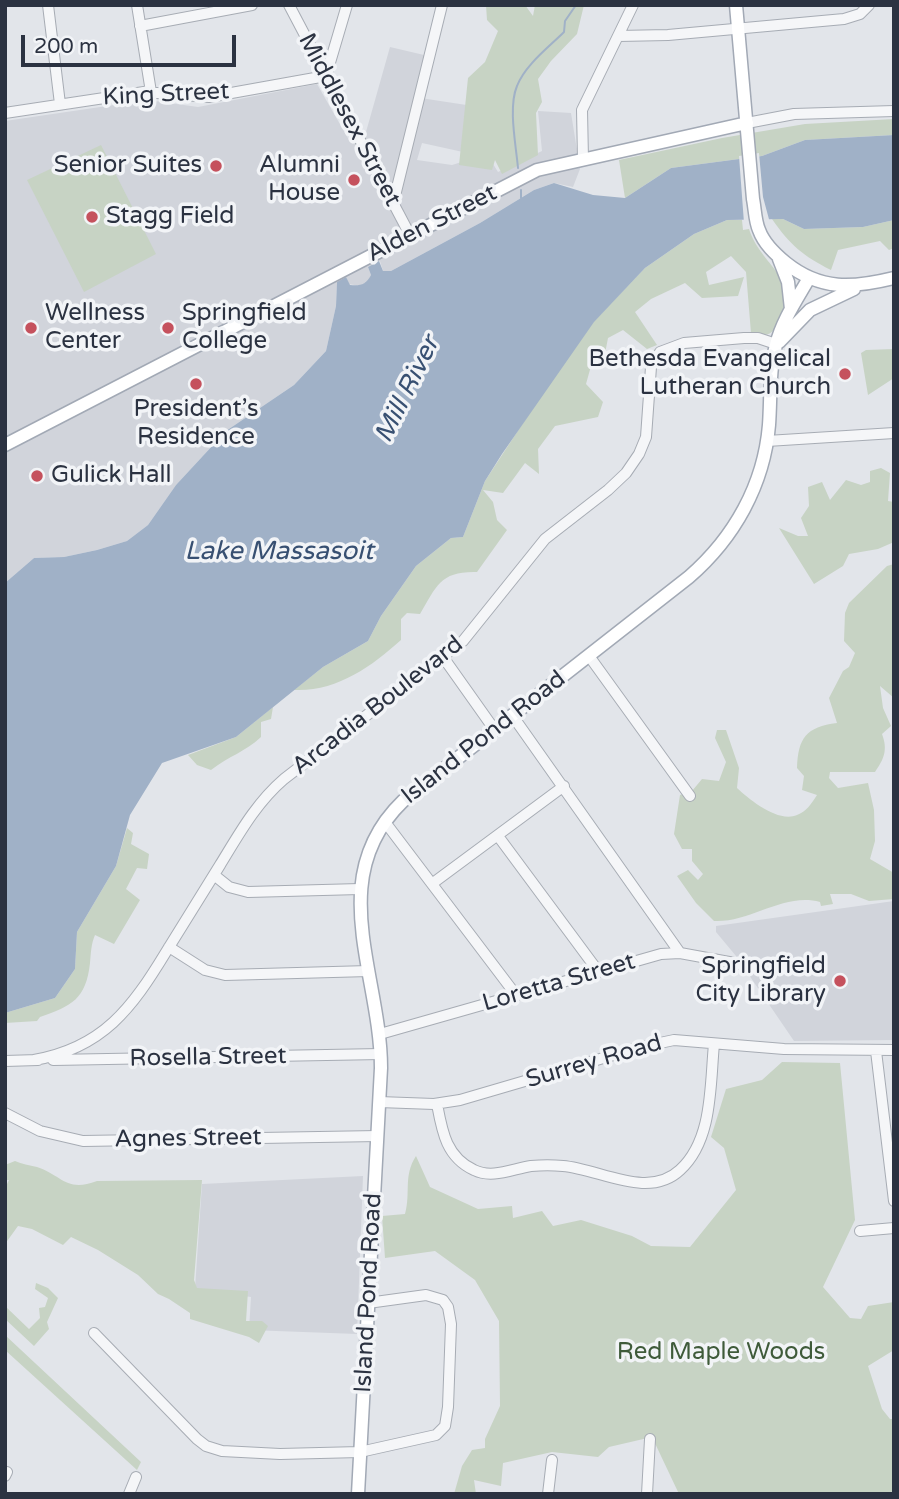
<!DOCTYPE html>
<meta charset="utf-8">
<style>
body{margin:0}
#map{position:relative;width:899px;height:1499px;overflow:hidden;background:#e2e5ea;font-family:"Varela Round",sans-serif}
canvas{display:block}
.frame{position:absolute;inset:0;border:7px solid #2b3241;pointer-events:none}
.scale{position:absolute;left:21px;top:35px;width:215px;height:32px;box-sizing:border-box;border:4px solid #2b3241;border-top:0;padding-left:9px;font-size:21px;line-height:24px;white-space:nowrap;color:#2b3241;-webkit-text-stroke:5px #f2f4f7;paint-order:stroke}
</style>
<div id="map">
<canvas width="899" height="1499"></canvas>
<div class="frame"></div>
<div class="scale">200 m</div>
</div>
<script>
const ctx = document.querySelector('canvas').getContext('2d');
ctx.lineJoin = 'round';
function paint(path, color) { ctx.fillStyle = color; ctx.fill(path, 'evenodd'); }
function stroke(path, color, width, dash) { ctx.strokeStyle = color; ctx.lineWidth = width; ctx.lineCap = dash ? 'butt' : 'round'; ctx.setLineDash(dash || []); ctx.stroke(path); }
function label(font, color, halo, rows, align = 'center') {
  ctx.font = font + ' "Varela Round",sans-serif'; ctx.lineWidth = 7; ctx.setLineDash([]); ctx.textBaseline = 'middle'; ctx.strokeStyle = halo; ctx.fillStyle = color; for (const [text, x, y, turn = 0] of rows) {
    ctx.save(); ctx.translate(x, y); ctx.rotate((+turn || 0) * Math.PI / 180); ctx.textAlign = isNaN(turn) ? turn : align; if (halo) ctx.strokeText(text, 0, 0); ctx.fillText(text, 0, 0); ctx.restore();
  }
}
paint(new Path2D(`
 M390,47l34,8 -10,42 59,9 -10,46 -41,-9 -5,17 35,5 35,-11 11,18 44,-21 -4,-40 33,2 9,56 -7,18 -19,-4 -20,7 -54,33 -89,48h-8l-3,-10 -12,6 3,8 -3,7 -8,4 -23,-4 -1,24 -10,45 -32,34 -68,46 -50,54 -28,40 -21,16 -30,9 -33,7 -30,1 -29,25v-462l143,-21 50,7 119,-23 32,56 17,-8z
 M894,901v139l-100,1 -58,-85 -20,-24v-6z
 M363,1176l-6,158 -108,-4 2,-33 -56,-8 7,-105z`), '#d1d4db');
paint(new Path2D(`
 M486,5h39l8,11 2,-11h49l-7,29 -26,27 -13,18 4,23 -6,11 2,42 -36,19 -7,-14 -3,10 -33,-5 9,-87 17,-16 13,-31 -11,-11z
 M894,119v16l-89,5 -43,16 -91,12 -46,30 -6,-38 103,-22 83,-14z
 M101,145l55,109 -72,38 -57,-112z
 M772,219h11l21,10 59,-2 31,-7v28l-5,2 -9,-9 -42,9 -7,20c-28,-14 -41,-25 -59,-51z
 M727,220h15l1,10 6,-1c12,38 53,47 29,94 -7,14 -12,13 -27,10l-5,-61 -15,-16 -25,16 3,13 35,-8 -6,19 -36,2 -17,-15 -34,16 -16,13 22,33 -10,4 -24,-19 -15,8 -5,26 -12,2 -5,18 17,18 -5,15 -43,9 -17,23 1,25 -14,-11 -22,30 -20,-3 10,12 4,18 10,10 -30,42c-36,-1 -40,13 -57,42l-13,-1 -6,6v21c-30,27 -65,52 -107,50l29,-23 45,-26 13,-25 35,-50 35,-28 12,-1 22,-56 53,-81 56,-79 51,-53 49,-34z
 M894,349v29l-26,17 -7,-42 5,-3z
 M881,468l9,5 -2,28 6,1v40l-16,7 -29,5 -6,12 -29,18 -35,-56 19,8h10l-7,-18 8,-12 -1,-19 14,-5 8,18 16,-20 15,5 9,-3v-11z
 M894,564v134l-14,-12 3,22 8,18 -9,8c6,16 2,25 -7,38h-45l-1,6 9,10 30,-5 6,27 1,31 -5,18 24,14v26l-25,2 -18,-7h-21l3,10 -12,2 -1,-4c-36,-10 -70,21 -106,19l-18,-18 -19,-27 11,-6 10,10 5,-6 -11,-13v-12h-10l-8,-15 6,-39 12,-4 10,-12 17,2 7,-19 -11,-24 2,-8h9l13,38 -2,20c13,12 41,35 60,27 9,-3 15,-12 20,-20l-15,-5 2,-14 -7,-8c1,-30 9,-41 40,-45l-8,-25 14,-27 6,-4 6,-14 -11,-12 1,-28 4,-10 38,-37z
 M273,707l-2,12 -10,3v15c-16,15 -32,19 -50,33l-14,-5 -9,-10 48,-18z
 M127,828l6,5 -2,11 18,10 -2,15 -10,-1 -11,21 14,11 -26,44 -19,-9c-4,9 -4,18 -5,28 -4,36 -18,43 -50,54l-3,4 -32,2v-10l50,-15 20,-29 2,-37 39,-66z
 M782,1062l58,1 15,157 -32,67 27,31 11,1 7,-13 26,-4v48l-26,16 14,43 8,10h4v75h-215l-27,-57 -43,10 -11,10 -46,-5 -49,11 -2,23 -27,-6 2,14h-22l8,-28 10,-16 13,-2v-9l15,-33 -1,-85 -24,-41 -40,-29 -50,7 -3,-42 23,-2c6,-22 -2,-38 11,-58l14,31 48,22 34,-3 1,12 29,-7 11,15 28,-6 51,16 19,10 39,1 46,-57 -12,-42 -13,-11 15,-48 36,-9z
 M15,1161c7,3 14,4 22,6 25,8 29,26 60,14l105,-1 -8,100 3,8 51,3 -2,30h16l6,5 -9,17 -10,-6 -59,-18v-6l-21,-14 -11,-5 -20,-19 -40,-25 -27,-13 -8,8 -31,-16 -14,-3 -13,18v-56l4,-8h-4v-15z
 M36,1283l12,5 10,10 -11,24 2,7 -15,17 -29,-27v-13l24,23 11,-11 -1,-10 6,-1 3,-9 -13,-9z
 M5,1335l136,127 -4,8 -132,-120z`), '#c7d3c4');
paint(new Path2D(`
 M894,135v85l-31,7 -59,2 -21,-10 -56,1 -33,14 -49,34 -51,54 -92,132 -17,27 -22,56 -12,1 -35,28 -35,50 -13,25 -45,26 -87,70 -74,26 -32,52 -14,51 -39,66 -2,37 -20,29 -50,15v-430l29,-25 30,-1 33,-7 30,-9 21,-16 28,-40 50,-54 68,-46 32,-34 10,-45 1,-24 9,-5 4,8c10,1 16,0 21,-10l-3,-8 11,-6 4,10h8l89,-48 54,-33 20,-7 39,12 32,3 46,-30 91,-12 43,-16z`), '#a0b1c7');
paint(new Path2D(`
 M759,153l4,44 7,26h-26l-5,-67z`), '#e2e5ea');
stroke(new Path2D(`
 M518,168c-2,-23 -10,-61 -1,-82 8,-21 32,-39 47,-54l1,-11 11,-16
 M521,190v8`), '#a0b1c7', 2);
const minor = new Path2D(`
 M48,5l12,99
 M137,5l14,87
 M289,5l121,230
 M140,26l112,-21
 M618,36l50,-1 176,-16 16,-5 9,-9
 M326,76l21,-71
 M5,113l139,-21 65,5 117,-21
 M747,123l47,-9 100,-3
 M583,159l-1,-49 51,-105
 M393,204l49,-199
 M767,441l127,-8
 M589,656l101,140
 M443,657l51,72
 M512,715l168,238
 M385,822l131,173
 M498,836l100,135
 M214,875l15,12 19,5 112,-3
 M433,883l131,-97
 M169,947l36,23 20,5 144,-4
 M380,1034l281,-80 19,-1 60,11
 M876,1051l18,150
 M34,1060c69,-12 98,-52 132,-108 18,-29 36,-58 54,-87 19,-31 36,-62 64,-86l179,-138 82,-102 63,-49 18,-17 13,-19 7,-17 5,-70 9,-15 24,-9 60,-5h14l18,6
 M53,1060l328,-6
 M5,1061l33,-1
 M379,1102l55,2 26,-4 181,-53 33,-7 110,9 110,1
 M437,1104c5,27 9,53 37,66 18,9 38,-1 57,-4 11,-1 22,-1 32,0 37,3 85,34 117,4 33,-30 30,-85 34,-126
 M5,1113l35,18 43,10 295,-5
 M860,1231l34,-3
 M94,1333l103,106 9,7 16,5 58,3 80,-2 76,-17 9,-9 3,-19 3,-83 -3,-17 -5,-7 -17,-5 -58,8
 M5,1476l2,-4
 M129,1494l7,-17
 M548,1494l4,-34
 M647,1494l3,-55`);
const major = new Path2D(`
 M736,5l17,194c2,10 2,22 6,31 5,14 16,24 27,33 35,28 67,25 108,15
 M779,259l9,23 3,27
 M779,342l31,-32 44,-21
 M5,445l532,-275 210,-47
 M358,1494l23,-426c0,-93 -58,-190 22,-267l286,-224c45,-39 75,-92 80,-152 2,-27 0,-54 7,-80 6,-24 21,-46 33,-67`);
stroke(minor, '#a7acb4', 12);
stroke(major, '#a2a9b5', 15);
stroke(minor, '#f5f6f8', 10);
stroke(major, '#fff', 12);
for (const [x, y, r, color] of [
 [216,166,7,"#c5515d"],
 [354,180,7,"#c5515d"],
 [92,217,7,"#c5515d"],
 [31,328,7,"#c5515d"],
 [168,328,7,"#c5515d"],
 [845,374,7,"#c5515d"],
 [196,384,7,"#c5515d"],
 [37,476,7,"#c5515d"],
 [840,981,7,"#c5515d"]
]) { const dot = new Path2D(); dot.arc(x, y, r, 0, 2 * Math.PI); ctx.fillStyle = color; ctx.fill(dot); stroke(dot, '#f2f4f7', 2.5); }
label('24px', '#2b3241', '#f2f4f7', [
 ["King Street",166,95,-3],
 ["Middlesex Street",349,120,62],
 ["Alden Street",432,224,-27],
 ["Arcadia Boulevard",378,706,-38],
 ["Island Pond Road",484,738,-38],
 ["Loretta Street",559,983,-16],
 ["Rosella Street",208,1058,-1],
 ["Surrey Road",594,1062,-16],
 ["Agnes Street",188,1139,-1],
 ["Island Pond Road",369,1293,-87]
]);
label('24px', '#2b3241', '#f2f4f7', [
 ["Senior Suites",202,166],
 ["Alumni",340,166],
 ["House",340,194],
 ["Stagg Field",106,217,"left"],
 ["Wellness",45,314,"left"],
 ["Center",45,342,"left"],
 ["Springfield",182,314,"left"],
 ["College",182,342,"left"],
 ["Bethesda Evangelical",831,360],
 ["Lutheran Church",831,388],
 ["President’s",196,410,"center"],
 ["Residence",196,438,"center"],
 ["Gulick Hall",51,476,"left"],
 ["Springfield",826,967],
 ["City Library",826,995]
], 'right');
label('24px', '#3f5b3a', '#f2f4f7', [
 ["Red Maple Woods",721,1353]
]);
label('italic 26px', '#385072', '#f2f4f7', [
 ["Mill River",408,390,-64],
 ["Lake Massasoit",279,552]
]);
</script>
